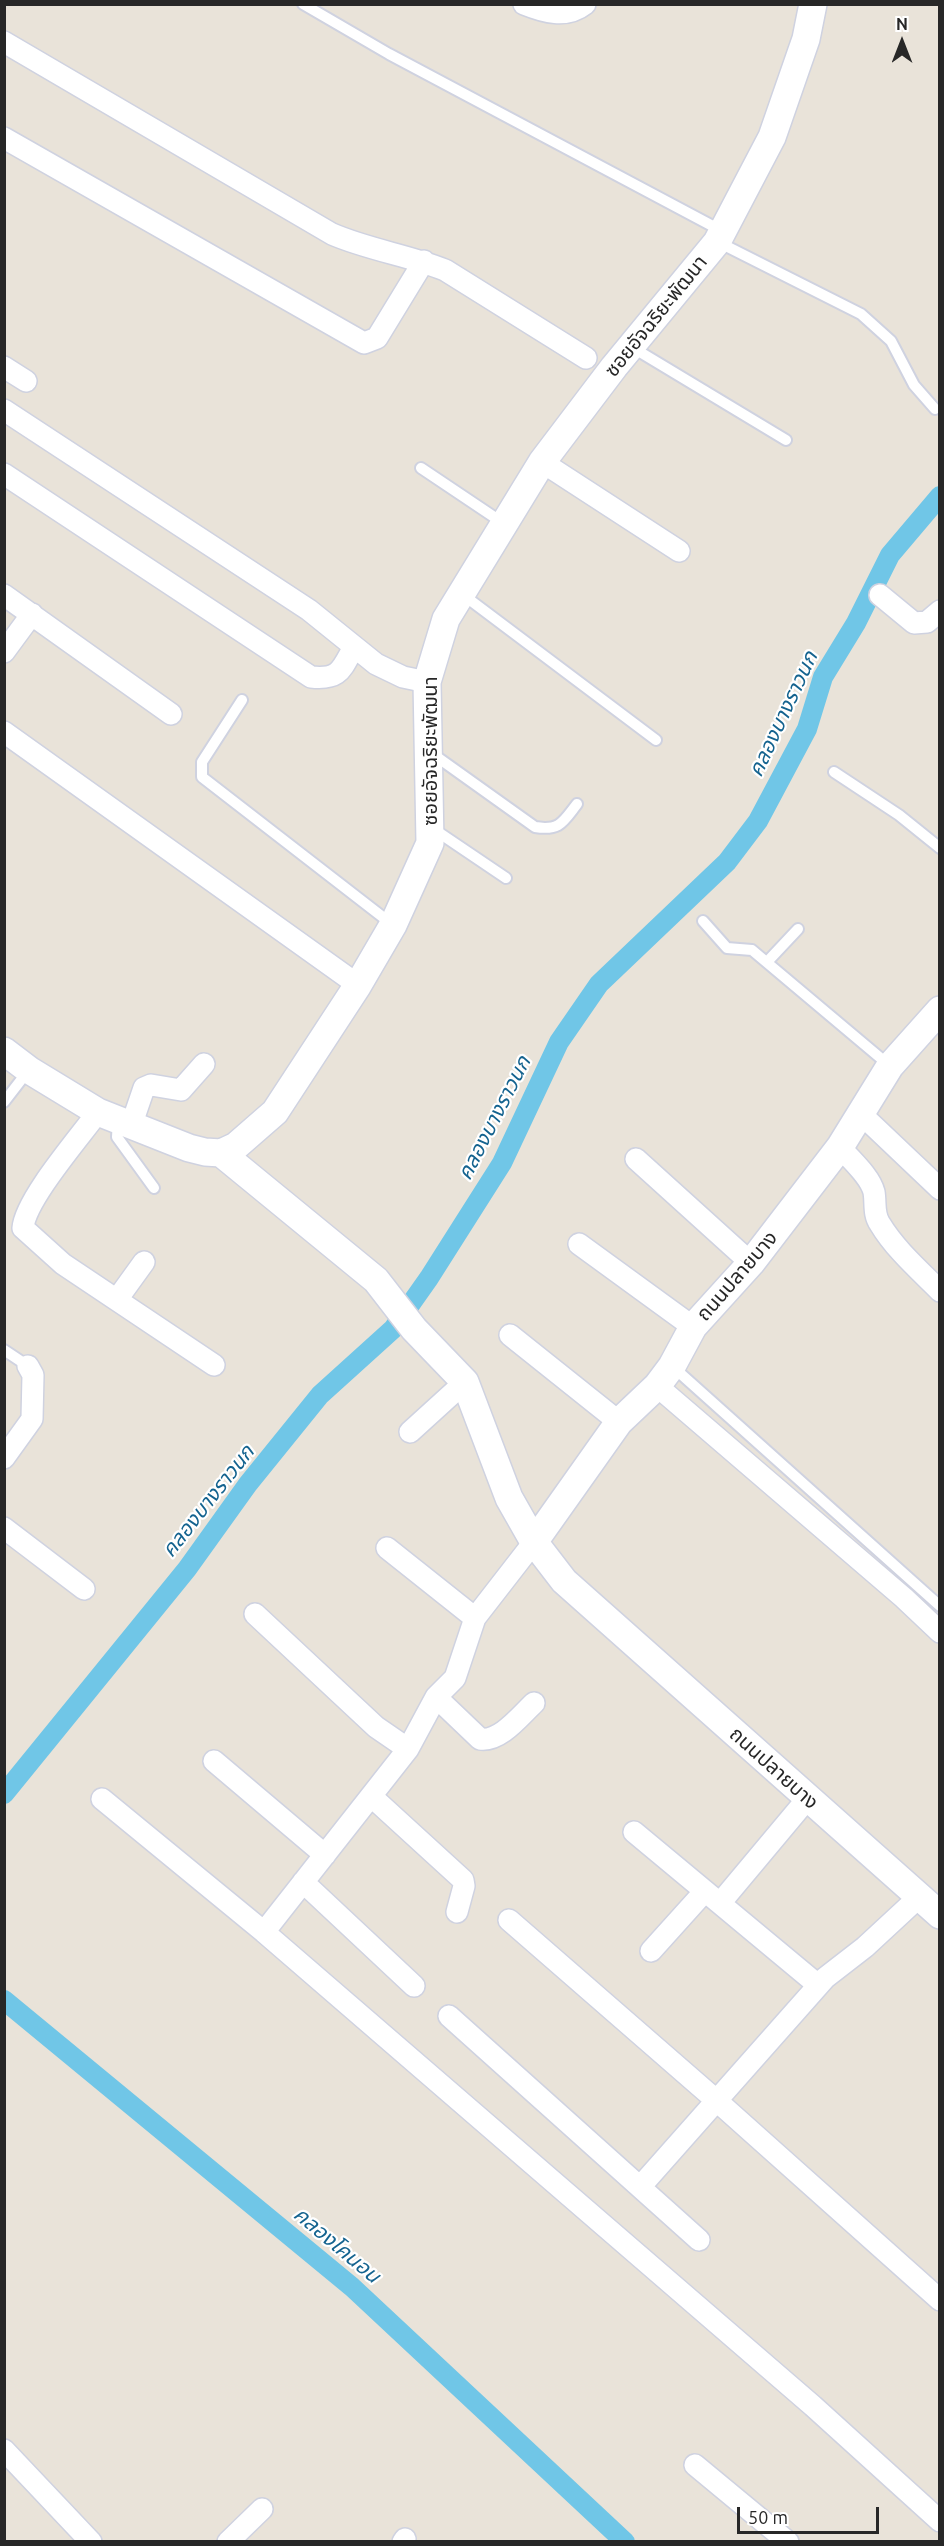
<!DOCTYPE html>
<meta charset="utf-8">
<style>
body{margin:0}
#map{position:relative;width:944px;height:2546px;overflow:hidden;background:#e9e3d9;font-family:Ubuntu,sans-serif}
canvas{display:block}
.frame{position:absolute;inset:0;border:6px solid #272727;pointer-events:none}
.north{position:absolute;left:872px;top:12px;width:60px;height:60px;-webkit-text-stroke:4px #fff;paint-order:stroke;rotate:0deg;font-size:16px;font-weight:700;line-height:24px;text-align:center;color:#272727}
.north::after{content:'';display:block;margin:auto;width:21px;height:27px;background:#272727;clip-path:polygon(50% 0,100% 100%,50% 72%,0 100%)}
.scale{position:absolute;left:737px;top:2507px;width:142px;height:27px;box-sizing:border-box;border:3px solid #272727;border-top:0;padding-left:8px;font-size:18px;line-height:21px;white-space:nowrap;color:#272727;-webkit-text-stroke:4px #fff;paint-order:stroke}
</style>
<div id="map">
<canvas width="944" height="2546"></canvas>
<div class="frame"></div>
<div class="north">N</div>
<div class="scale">50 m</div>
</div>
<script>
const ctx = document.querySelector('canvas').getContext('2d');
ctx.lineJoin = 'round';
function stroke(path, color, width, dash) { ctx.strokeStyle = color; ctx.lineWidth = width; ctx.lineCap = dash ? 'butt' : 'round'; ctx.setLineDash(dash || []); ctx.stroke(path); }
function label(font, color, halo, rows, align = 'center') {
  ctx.font = font + ' Ubuntu,"Noto Sans Thai",sans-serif'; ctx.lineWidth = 4.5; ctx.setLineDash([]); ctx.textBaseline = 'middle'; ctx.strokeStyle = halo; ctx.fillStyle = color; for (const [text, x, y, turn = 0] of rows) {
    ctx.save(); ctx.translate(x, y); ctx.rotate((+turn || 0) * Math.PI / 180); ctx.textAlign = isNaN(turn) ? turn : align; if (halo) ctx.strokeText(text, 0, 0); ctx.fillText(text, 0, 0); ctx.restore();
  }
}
stroke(new Path2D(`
 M4,1794l183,-225 61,-85 72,-89 73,-66 36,-51 73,-115 57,-121 40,-58 128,-122 31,-41 49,-92 16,-52 33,-54 34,-68 50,-59
 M4,2000l348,287 273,255`), '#70c6e7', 20);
const service = new Path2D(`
 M303,4l86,50 333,177
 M718,242l143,72 30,27 23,44 21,24
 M630,346l156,94
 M421,468l82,55
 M462,594l194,146
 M242,700l-40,62v15l191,148
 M430,752l105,75c25,4 28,-5 42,-23
 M834,772l65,43 41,33
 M432,828l74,50
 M703,921l24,27 25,2 138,116
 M767,962l31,-33
 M4,1102l24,-31
 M118,1121l-1,16 37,51
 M4,1350l24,16
 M672,1366l268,240`);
const minor = new Path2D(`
 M524,4c20,8 42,15 61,0
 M4,42l328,192c37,16 76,21 113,36l141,88
 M4,138l360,205 13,-5 47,-77
 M4,367l22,14
 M4,410l305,200 67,54 27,13 24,5
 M542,462l137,89
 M4,474l307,203c29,3 30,-7 43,-30
 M4,595l167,119
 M880,595l34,28 13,-1 13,-11
 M4,652l28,-38
 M4,732l354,253
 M98,1112c-19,26 -73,88 -75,116l40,36 151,101
 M861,1114l79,75
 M131,1126l13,-38 7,-3 30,5 23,-26
 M840,1147c11,13 30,29 34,45 2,11 -1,22 6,32 15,25 39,46 60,67
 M636,1159l115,104
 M579,1244l114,83
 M118,1298l26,-36
 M510,1335l109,87
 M657,1386l247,212 36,34
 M410,1432l55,-50
 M4,1458l28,-39 1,-44 -5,-9
 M4,1528l80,61
 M387,1548l88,70
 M255,1614l121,113 32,22
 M436,1697l44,42c20,3 40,-23 54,-36
 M214,1761l111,94
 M371,1796l92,84 1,6 -7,26
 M102,1799l162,133 549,474 127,115
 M634,1832l184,153
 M303,1882l111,104
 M721,1902l87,-104
 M509,1920l208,181 223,199
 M264,1932l144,-183 28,-52 19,-19 20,-60 59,-76
 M651,1951l54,-60
 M449,2016l250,224
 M640,2187l185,-209 40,-31 54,-50
 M4,2450l87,92
 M695,2465l93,77
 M228,2542l34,-33
 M403,2542l2,-3`);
const tertiary = new Path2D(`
 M4,1051l25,19 69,42 91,36 16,4 16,1 15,-7 39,-34 83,-127 35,-60 37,-82 -3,-161 19,-63 96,-157 72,-95 103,-125 55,-105 34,-98 7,-35
 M221,1153l155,127 38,49 51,53 44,116 25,44 30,39 376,334
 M534,1542l85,-120 38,-36 15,-20 21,-39 58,-64 89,-116 50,-81 50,-56`);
stroke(service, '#cfd2e0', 14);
stroke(minor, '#cfd2e0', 24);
stroke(tertiary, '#cfd2e0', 30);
stroke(service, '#fff', 10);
stroke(minor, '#fff', 21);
stroke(tertiary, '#fff', 27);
label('20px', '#272727', '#fff', [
 ["ซอยอัจฉริยะพัฒนา",656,316,-51],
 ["ซอยอัจฉริยะพัฒนา",430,751,-90],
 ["ถนนปลายบาง",737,1276,-49],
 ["ถนนปลายบาง",774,1768,42]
]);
label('italic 21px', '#14638f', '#fff', [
 ["คลองบางราวนก",783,714,-65],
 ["คลองบางราวนก",494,1118,-63],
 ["คลองบางราวนก",208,1501,-52],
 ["คลองโคนอน",337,2245,40]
]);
</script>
